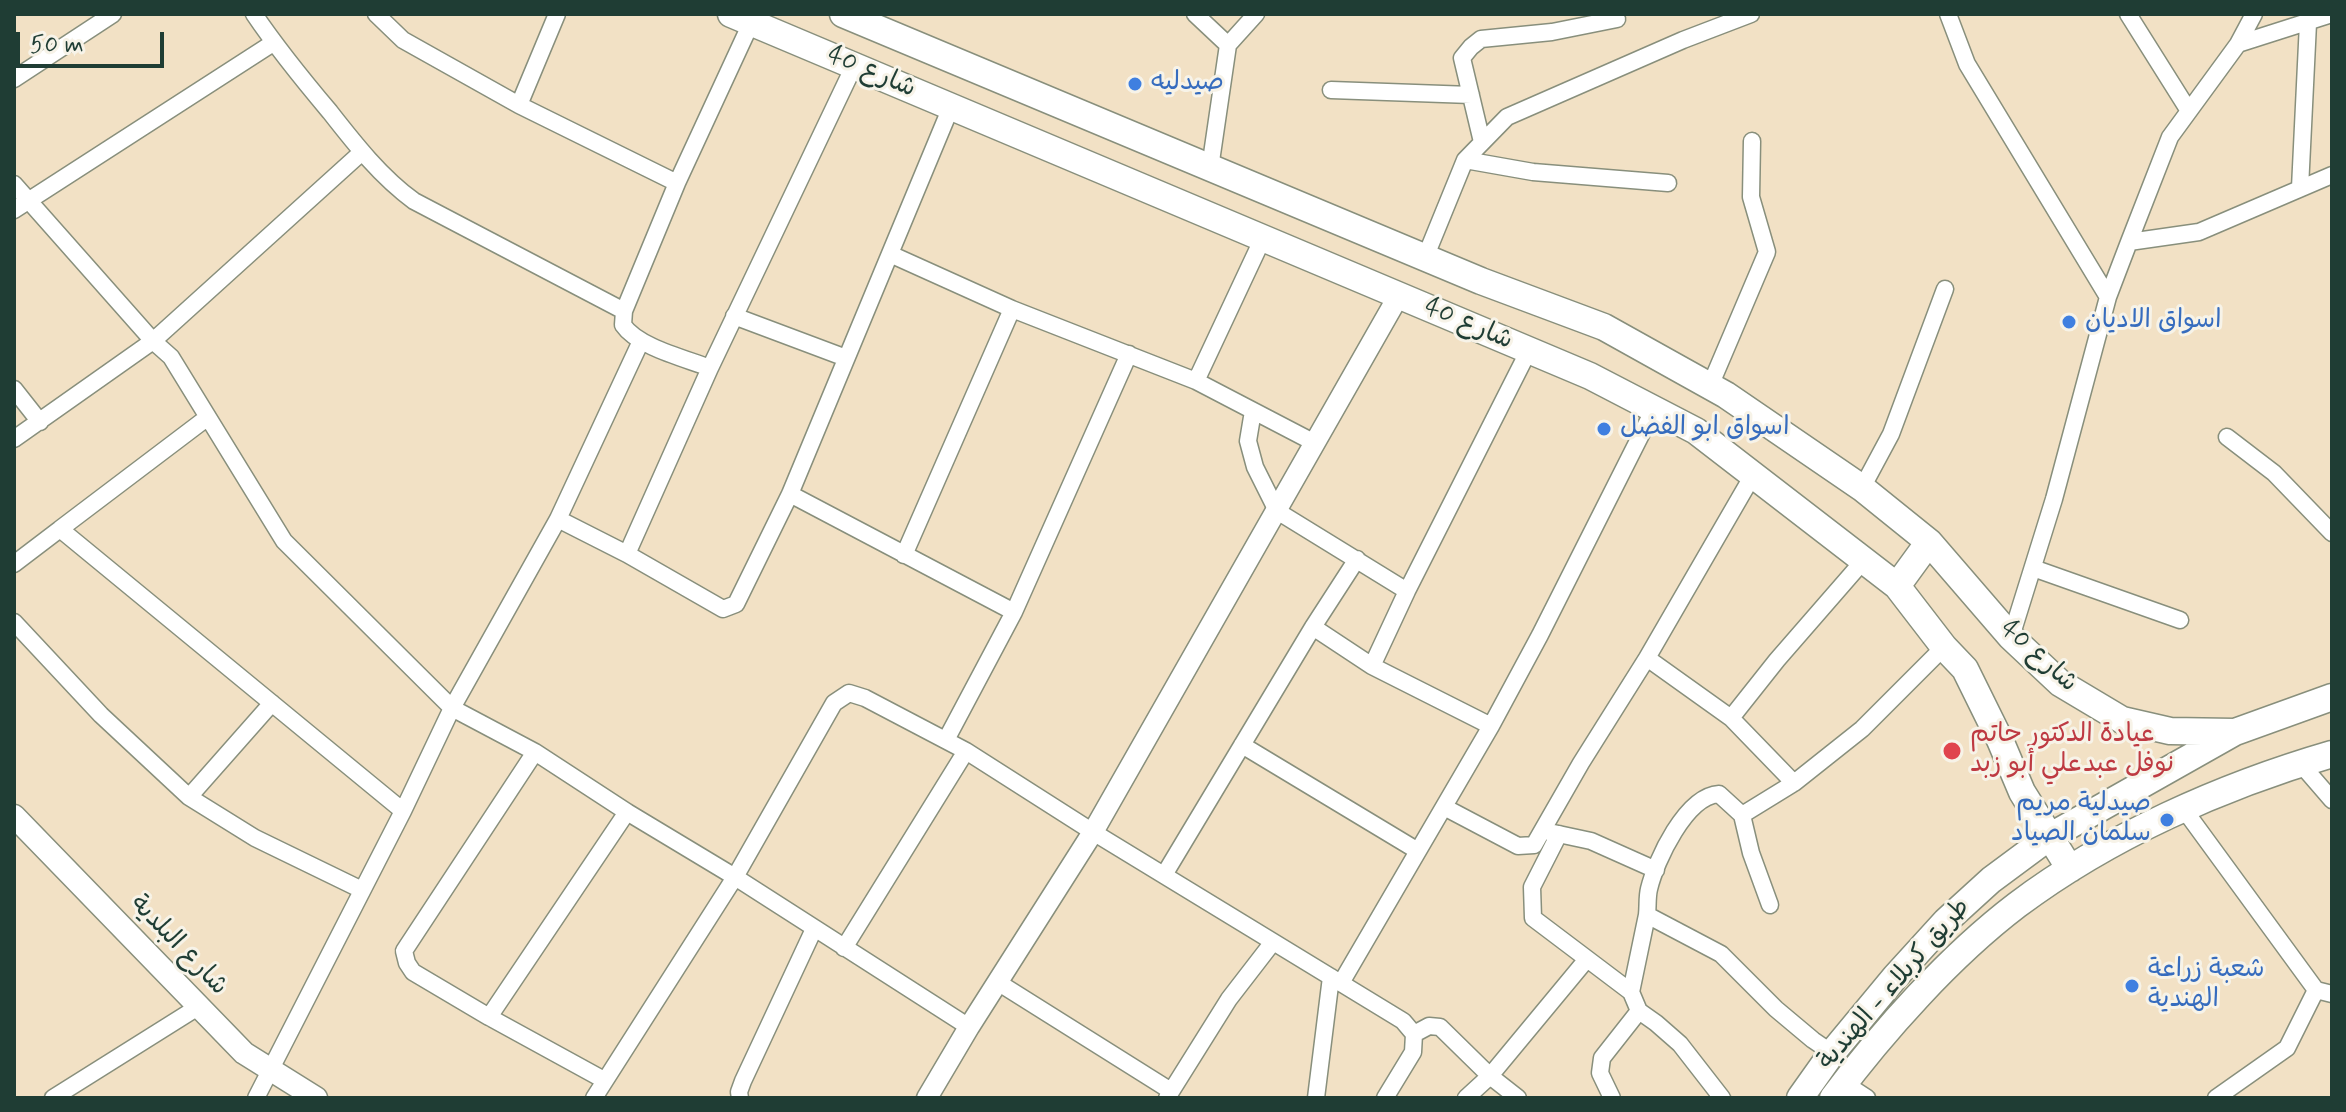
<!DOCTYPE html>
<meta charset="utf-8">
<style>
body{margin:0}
#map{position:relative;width:2346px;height:1112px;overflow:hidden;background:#f2e1c5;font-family:Mynerve,sans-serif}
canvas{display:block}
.frame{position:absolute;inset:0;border:16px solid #1f3d34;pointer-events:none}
.scale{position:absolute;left:16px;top:32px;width:148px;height:36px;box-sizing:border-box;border:4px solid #1f3d34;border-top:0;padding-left:10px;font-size:24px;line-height:28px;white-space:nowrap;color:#1f3d34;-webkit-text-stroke:6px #f7f3e8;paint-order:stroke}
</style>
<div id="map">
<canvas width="2346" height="1112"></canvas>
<div class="frame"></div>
<div class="scale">50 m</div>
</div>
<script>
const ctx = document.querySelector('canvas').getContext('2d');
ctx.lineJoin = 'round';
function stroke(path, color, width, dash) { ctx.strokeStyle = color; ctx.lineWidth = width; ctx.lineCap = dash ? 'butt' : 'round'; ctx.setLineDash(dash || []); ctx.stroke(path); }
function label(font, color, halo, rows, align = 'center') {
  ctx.font = font + ' Mynerve,"Playpen Sans Arabic",sans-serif'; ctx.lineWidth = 6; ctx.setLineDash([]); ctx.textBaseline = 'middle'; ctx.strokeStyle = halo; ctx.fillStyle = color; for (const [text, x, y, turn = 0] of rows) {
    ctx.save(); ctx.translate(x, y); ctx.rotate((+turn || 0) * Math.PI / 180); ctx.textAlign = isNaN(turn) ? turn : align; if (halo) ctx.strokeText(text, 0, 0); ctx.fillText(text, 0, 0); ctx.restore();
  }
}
const minor = new Path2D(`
 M254,14c23,34 49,66 76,98 25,32 51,65 84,89l210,110
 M376,14l27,26 116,65 158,78
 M1195,14l33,31
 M1948,14l19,50 141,233
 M2128,14l61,97
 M2238,44l94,-30
 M14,79l99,-65
 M1331,90l140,5
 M519,105l38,-91
 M1482,142l-20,-84 9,-11 10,-8 71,-7 65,-13
 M1465,160l68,12 135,11
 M1210,168l18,-123 28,-31
 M14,184l139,157 18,16 113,184 168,167 83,44 92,60 108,65 234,150
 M2300,188l8,-165
 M14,210l259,-167
 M2129,242l70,-10 133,-57
 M890,254l122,55 184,72 119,62
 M1425,258l40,-98 42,-43 176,-77 68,-26
 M734,316l112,42
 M710,368c-26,-10 -72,-21 -87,-43l1,-14 53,-128 74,-160
 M1196,381l67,-143
 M1710,386l57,-134 -16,-55 1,-56
 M14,389l26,33
 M1253,411l-5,30 7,26 22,44 130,80
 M2227,437l47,36 58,60
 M14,439l139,-98 209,-189
 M1862,488l29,-54 54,-145
 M790,494l224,118
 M558,519l69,35 96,55 13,-5 54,-110 161,-387
 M60,529l148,-112
 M627,554l83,-186 144,-302
 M904,555l108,-246
 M14,564l46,-35 343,282
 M2033,568l147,52
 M14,622l87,93 88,82 66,41 107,52
 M1313,627l59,39 119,60
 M2011,637l43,-138 54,-202 21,-55 41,-105 68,-93 16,-30
 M1647,658l84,60 63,65
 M1372,666l35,-75 122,-241
 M1731,718l46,-58 87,-100
 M946,740l68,-128 115,-258
 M1242,745l176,106
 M535,752l-131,199 3,12 6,9 76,45 115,63
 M2300,763l32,37
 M189,797l83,-94
 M1444,807l74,39 16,-1 47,-82 66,-105 106,-183
 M2183,808l133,182 -29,58 -71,50
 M1742,815l52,-32 68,-54 82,-82
 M1549,832l42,9 65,29
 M1559,834l-27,53 1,31 98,74 8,19 17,12 24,21 42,54
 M1164,875l149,-248 44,-68
 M1770,905l-19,-52 -9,-38 -23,-21c-33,2 -63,66 -70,95 -2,8 -1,17 -2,26l74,39 55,55 37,31 19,13
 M844,948l122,-197
 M999,983l172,108
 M1341,983l150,-257 49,-91 114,-226
 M2316,990l16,4
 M1631,992l16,-77
 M489,1017l138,-205
 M1414,1034l15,-8 11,1 50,49 28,22
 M1844,1083l23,15
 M53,1098l145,-91
 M256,1098l147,-287 49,-103 106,-189 83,-178
 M594,1098l141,-221 99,-174 15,-10 16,5 101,53 127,81 310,189 11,13 -1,18 -28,46
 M740,1098l-1,-6 4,-11 71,-152
 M1167,1098l62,-99 44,-57
 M1316,1098l15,-121
 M1466,1098l24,-22 97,-117
 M1612,1098l-12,-25 2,-15 37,-47`);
const tertiary = new Path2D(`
 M927,1098l42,-71 124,-195 306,-537`);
const secondary = new Path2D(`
 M14,816l230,237 72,45`);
const primary = new Path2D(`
 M731,14l859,362 106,55 201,155 47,61 21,22 35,71 22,52 48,77
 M843,14l638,267 123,46 122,68 136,93 67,54 82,95 49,46 62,37 48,11 65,1
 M1897,586l32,-44
 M1800,1098l32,-45 63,-76 51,-56 45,-41 58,-43 186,-105 97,-35
 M1833,1098c50,-67 117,-142 184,-193 92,-69 205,-119 315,-151`);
stroke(minor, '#888f7c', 19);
stroke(tertiary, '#888f7c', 23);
stroke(secondary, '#888f7c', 25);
stroke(primary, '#888f7c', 29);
stroke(minor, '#fff', 16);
stroke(tertiary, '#fff', 20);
stroke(secondary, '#fff', 22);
stroke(primary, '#fff', 26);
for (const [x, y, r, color] of [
 [1135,84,8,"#3f7fe0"],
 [2069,322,8,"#3f7fe0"],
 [1604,429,8,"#3f7fe0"],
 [1952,751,10,"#e0444e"],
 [2167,820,8,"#3f7fe0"],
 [2132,986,8,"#3f7fe0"]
]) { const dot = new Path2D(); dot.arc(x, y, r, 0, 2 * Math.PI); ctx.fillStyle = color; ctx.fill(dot); stroke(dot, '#f7f3e8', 3); }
label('26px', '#1f3d34', '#f7f3e8', [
 ["شارع 40",871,73,23],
 ["شارع 40",1468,325,23],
 ["شارع 40",2038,657,42],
 ["شارع البلدية",178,946,46],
 ["طريق كربلاء - الهندية",1895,985,-49]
]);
label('26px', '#366cbe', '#f7f3e8', [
 ["صيدليه",1151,84],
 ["اسواق الاديان",2085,322],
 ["اسواق ابو الفضل",1620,429],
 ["صيدلية مريم",2151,805,"right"],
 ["سلمان الصياد",2151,835,"right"],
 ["شعبة زراعة",2148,971],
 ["الهندية",2148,1001]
], 'left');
label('26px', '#be3a42', '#f7f3e8', [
 ["عيادة الدكتور حاتم",1970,736],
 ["نوفل عبدعلي أبو زبد",1970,766]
], 'left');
</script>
